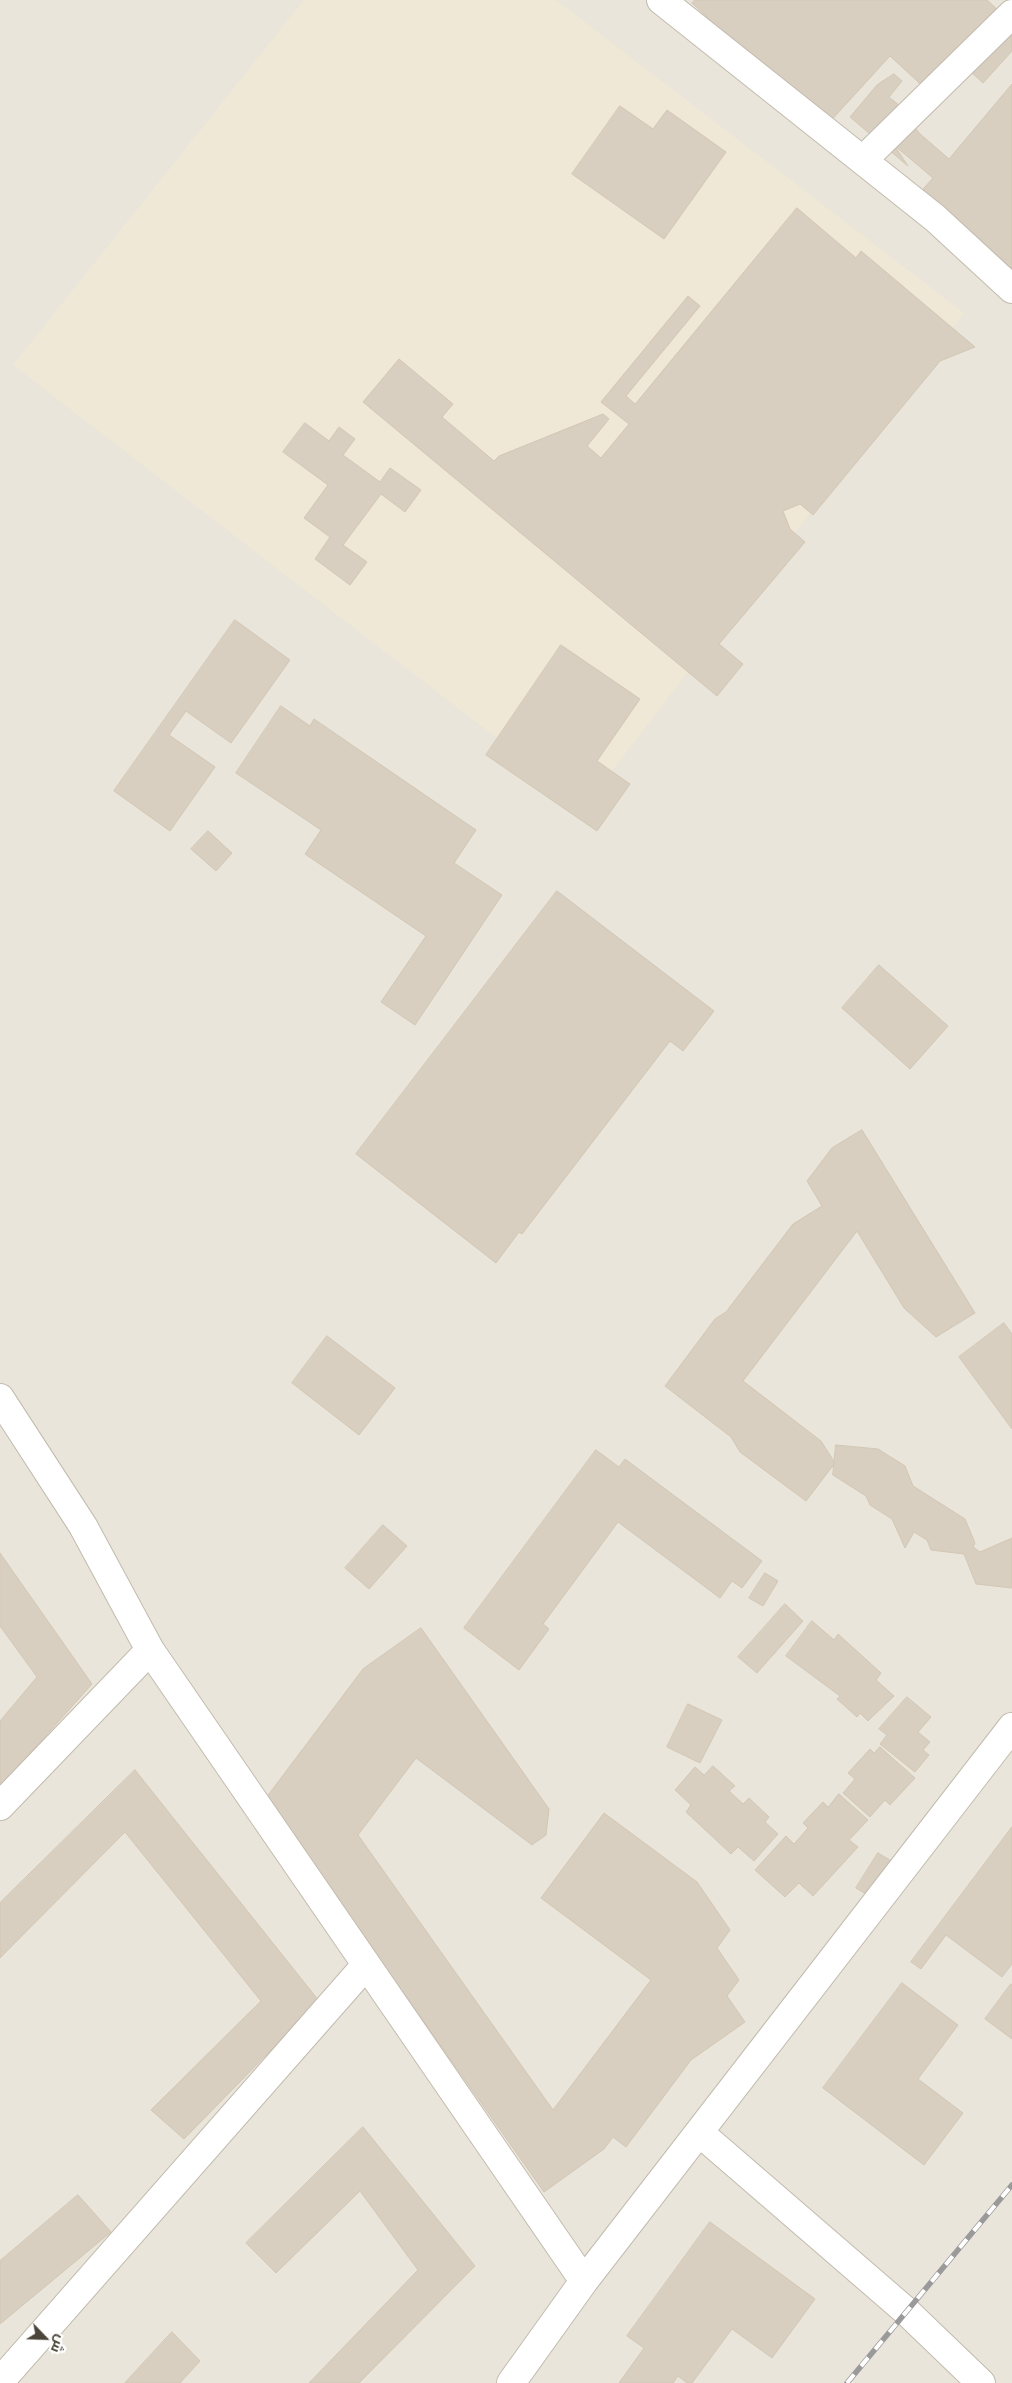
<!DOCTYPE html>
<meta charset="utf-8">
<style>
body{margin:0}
#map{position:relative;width:1012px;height:2383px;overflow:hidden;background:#f6f3ec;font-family:Barlow,Cairo,sans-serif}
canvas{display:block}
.north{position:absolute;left:20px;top:2313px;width:50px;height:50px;-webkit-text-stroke:4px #fff;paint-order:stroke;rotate:114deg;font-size:14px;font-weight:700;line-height:20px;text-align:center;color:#4b4439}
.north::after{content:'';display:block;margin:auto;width:18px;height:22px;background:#4b4439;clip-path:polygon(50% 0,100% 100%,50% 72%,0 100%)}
</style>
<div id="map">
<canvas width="1012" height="2383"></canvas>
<div class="north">ش</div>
</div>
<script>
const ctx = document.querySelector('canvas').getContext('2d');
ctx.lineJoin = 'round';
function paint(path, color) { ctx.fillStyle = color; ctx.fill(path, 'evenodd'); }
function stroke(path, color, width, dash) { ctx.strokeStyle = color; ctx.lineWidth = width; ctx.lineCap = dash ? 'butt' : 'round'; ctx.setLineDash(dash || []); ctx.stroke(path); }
paint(new Path2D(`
 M0,0h1012v2383h-1012z`), '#eae5da');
paint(new Path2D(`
 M304,0h252l408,313 -379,493 -572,-441z`), '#efe8d6');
const building = new Path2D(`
 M695,0h292l25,23v28l-29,32 -13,-12 -29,32 -51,-47 -65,71 -133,-124z
 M894,74l8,7 -13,16 27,22 -4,4 7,10 30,26 63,-75v190l-77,-66 -12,-19 10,-11 -39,-33 14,21 -58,-49 27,-32z
 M620,106l33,23 14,-19 59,42 -62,87 -92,-65z
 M797,208l59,50 5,-7 114,96 -35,14 -127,154 -13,-11 -17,7 7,18 15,13 -86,102 24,20 -26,32 -354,-294 36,-43 54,45 -11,13 52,44 5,-5 104,-42 6,5 -22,27 14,12 28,-34 -28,-22 87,-106 12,10 -74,90 9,8z
 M305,423l24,18 10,-14 16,12 -12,16 37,27 10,-14 31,22 -16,22 -24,-18 -38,51 24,17 -17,23 -35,-26 15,-22 -26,-19 24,-33 -45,-33z
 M235,620l55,40 -59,83 -45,-32 -17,24 46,32 -45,64 -56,-40z
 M561,645l79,54 -43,62 33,23 -33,47 -111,-76z
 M281,706l29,20 4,-7 162,111 -22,33 48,32 -87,130 -34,-23 45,-66 -121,-82 16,-24 -85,-57z
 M208,831l24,22 -16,18 -25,-22z
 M557,891l157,120 -31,40 -13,-10 -148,193 -3,-2 -23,31 -140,-109z
 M879,965l69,61 -38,43 -68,-61z
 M862,1130l113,183 -39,24 -32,-29 -47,-77 -114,150 78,60 14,22 -29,38 -66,-49 -9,-15 -66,-51 50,-67 11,-7 67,-88 29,-18 -15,-25 25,-33z
 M1004,1323l8,11v95l-53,-72z
 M327,1336l68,52 -36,47 -67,-52z
 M836,1445l42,4 27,17 8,20 52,33 10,24 -2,4 7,5 32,-14v50l-36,-4 -12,-30 -33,-4 -4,-10 -13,-8 -9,16 -13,-29 -22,-14 -4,-9 -33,-21z
 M596,1450l23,17 6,-8 137,102 -20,27 -10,-7 -12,17 -102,-76 -75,102 6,5 -30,41 -55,-42z
 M383,1525l24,21 -38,43 -24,-21z
 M0,1553l92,131 -92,103v-66l37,-44 -37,-51z
 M765,1573l13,8 -15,25 -14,-8z
 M785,1604l18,17 -46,52 -19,-16z
 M812,1621l22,19 4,-6 43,39 -5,7 18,16 -26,25 -8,-8 -3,4 -20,-18 3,-3 -54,-40z
 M421,1628l128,181 -3,26 -14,10 -116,-87 -58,77 195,275 98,-130 -110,-82 63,-85 93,69 33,48 -13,18 22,32 -12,16 18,26 -54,38 -65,87 -13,-10 -9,12 -60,43 -278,-394 97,-129z
 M907,1697l24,20 -13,15 12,10 -7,8 6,5 -14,17 -35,-28 7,-9 -8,-6z
 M688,1704l34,16 -22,43 -33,-16z
 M880,1747l35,31 -25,27 -5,-5 -15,17 -27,-24 12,-14 -7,-6 22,-24 4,4z
 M713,1766l22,20 -6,5 14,13 6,-6 20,19 -4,5 13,12 -24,27 -16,-14 -7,7 -45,-42 5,-7 -16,-15 20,-23 9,8z
 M135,1770l184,231 -135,138 -33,-29 110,-109 -136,-169 -125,126v-55z
 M839,1794l29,26 -19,20 9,7 -45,49 -14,-13 -14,14 -30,-27 31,-34 8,8 14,-16 -5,-5 20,-21 5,5z
 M1012,1827v137l-10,13 -56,-42 -25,34 -10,-7z
 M878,1853l20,12 -22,35 -20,-12z
 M902,1983l56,42 -40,54 45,34 -39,52 -101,-77z
 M1011,1984l1,1v54l-27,-20z
 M363,2127l112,139 -116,117h-50l109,-113 -58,-79 -84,82 -30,-30z
 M78,2195l33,37 -111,92v-63z
 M710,2222l105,77 -43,59 -40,-29 -40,54h-5l-9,-7 -5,7h-54l25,-35 -17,-12z
 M172,2332l28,29 -20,22h-55z`);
paint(building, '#d8cfc1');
stroke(building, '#d3c7b4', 1);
const minor = new Path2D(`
 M661,0l274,218 77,71
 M864,159l148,-145
 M0,1398l83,128 67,124 434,631
 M0,1806l150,-156
 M700,2133l206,178 75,72
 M4,2377l362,-412
 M511,2383l73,-102 428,-554`);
stroke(minor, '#c2bbae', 30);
stroke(minor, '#fff', 28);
const rail = new Path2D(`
 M847,2383l165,-198`);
stroke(rail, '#9a9a9a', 5.5);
stroke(rail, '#fff', 4, [11]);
</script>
